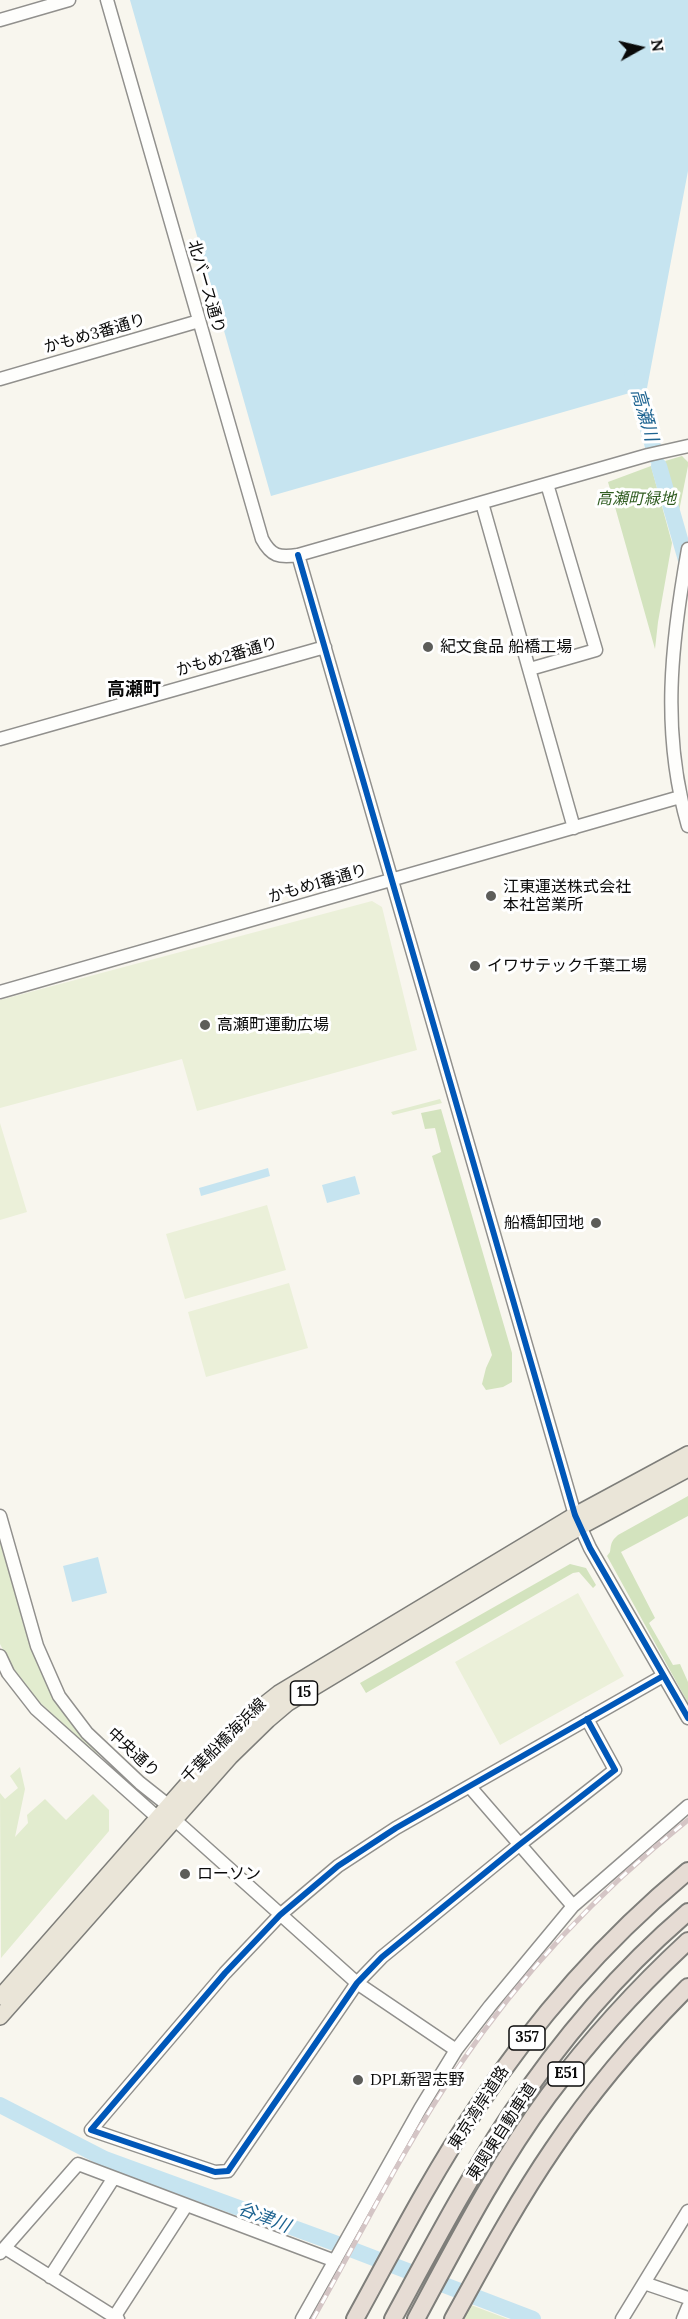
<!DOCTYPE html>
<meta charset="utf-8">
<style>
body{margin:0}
#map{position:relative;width:688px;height:2319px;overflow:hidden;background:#f8f6ee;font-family:Lora,serif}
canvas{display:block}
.north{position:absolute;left:610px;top:18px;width:60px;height:60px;-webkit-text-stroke:4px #fff;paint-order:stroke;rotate:82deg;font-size:16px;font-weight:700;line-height:24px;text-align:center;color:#0a0a0a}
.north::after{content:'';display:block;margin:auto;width:21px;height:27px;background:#0a0a0a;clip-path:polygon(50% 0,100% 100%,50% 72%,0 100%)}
</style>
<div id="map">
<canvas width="688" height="2319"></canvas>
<div class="north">N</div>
</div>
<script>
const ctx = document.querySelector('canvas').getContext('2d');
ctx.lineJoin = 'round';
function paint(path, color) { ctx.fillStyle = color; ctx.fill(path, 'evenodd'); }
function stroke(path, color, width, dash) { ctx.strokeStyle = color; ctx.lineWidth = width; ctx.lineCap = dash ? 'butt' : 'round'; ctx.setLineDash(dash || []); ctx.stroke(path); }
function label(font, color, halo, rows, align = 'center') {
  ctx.font = font + ' Lora,"Noto Sans JP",serif'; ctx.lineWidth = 6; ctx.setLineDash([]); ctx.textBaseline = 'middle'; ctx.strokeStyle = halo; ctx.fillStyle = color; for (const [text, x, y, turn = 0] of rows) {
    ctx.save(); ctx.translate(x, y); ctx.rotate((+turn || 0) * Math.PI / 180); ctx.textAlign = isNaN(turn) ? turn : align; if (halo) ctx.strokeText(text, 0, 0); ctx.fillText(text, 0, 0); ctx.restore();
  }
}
paint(new Path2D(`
 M440,1099l2,4 -49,12 -2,-3z
 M0,1537l37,127 18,35 50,64 -73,-68 -18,-25 -14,-26z
 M20,1767l5,22 -10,48 13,-14 -1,-8 18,-16 21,21 27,-26 16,16v21l-108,127 -1,-165 5,6 13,-11 -8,-12z
 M471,2305l37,14h-44z`), '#e2eccf');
paint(new Path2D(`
 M682,456l6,6v4l-9,45 -14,-50z
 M651,466l21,77 -14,79 -3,27 -47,-167z
 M441,1109l71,244v29l-9,5 -17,3 -4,-6 4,-16 6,-13 -60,-199 9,-4 -6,-24 -10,1 -4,-16z
 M688,1496v20l-67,36 34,66 -6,5 24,42 7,-1 8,18v21l-81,-147 3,-4c1,-8 1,-11 8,-17z
 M570,1564l16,4 10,17 -3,3 -14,-16 -6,1 -207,120 -6,-10z`), '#d3e3be');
paint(new Path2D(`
 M372,901l10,6 35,143 -220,61 -15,-52 -182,49v-108z
 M0,1123l27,89 -27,8z
 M267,1205l19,65 -101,29 -19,-65z
 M289,1283l19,65 -102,29 -18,-65z
 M578,1593l46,83 -124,69 -45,-83z`), '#ebf0d9');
paint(new Path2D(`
 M130,0h558v171l-41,217 -376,108z
 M268,1168l2,8 -69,20 -2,-8z
 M355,1176l5,18 -33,9 -5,-18z
 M98,1557l9,36 -35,9 -9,-36z`), '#c6e4f0');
stroke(new Path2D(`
 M632,373l24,84
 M659,466l29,101
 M0,2105l105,54 227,83 201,77`), '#c6e4f0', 16);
const minor = new Path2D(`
 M107,0l155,539c9,17 17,19 36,16l350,-100 40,-9
 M0,20l69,-20
 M0,379l199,-58
 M482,503l92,325
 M688,549c-17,95 -27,183 0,277
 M298,555l277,960 15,33 98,170
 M530,669l66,-19 -49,-166
 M0,739l325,-92
 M0,992l680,-195
 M0,1516l37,130 22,50 28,37 53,50 29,23 5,13 183,164 99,67
 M0,1656l8,17 28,36 122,109 9,1
 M587,1719l28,51 -96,75 -137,112 -25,26 -129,188 -13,1 -124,-42 134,-157 55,-58 58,-49 58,-38 267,-152
 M470,1787l103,119
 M5,2248l113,71
 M0,2253l78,-89 257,97
 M50,2277l63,-98
 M644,2283l44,15
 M113,2319l73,-113
 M302,2319l118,-210 36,-59 34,-44 83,-100 115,-100
 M622,2319l66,-108
 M683,2319l5,-12`);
const major = new Path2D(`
 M0,1997l220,-250 40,-39 19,-15 296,-178 113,-61
 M0,2017l230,-260 38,-37 20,-17 292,-176 108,-58`);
const highway = new Path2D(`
 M355,2319c39,-71 76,-143 121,-210 59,-89 130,-170 212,-238
 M393,2319c37,-68 73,-137 116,-202 50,-75 110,-146 179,-205
 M416,2319c41,-76 81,-154 132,-223 42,-56 89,-108 140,-155
 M453,2319c32,-58 63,-116 100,-170 39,-58 86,-113 135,-162`);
stroke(minor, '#91908d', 15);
stroke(major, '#7e7e7a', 18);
stroke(highway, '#7e7e7a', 20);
stroke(minor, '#fefefc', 12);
stroke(major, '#eae5d8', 15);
stroke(highway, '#e6dcd4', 16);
const rail = new Path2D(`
 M313,2319c48,-85 91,-173 146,-253 63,-93 141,-176 229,-246`);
stroke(rail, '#d4c5c5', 5);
stroke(rail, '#fff', 3, [9]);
stroke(new Path2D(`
 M298,555l277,960 15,33 98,170
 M587,1719l28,51 -96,75 -137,112 -25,26 -129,188 -13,1 -124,-42 134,-157 55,-58 58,-49 58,-38 267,-152`), '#0057b8', 6);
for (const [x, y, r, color] of [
 [428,647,6,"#5d5d5a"],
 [491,896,6,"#5d5d5a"],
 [475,966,6,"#5d5d5a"],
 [205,1025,6,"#5d5d5a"],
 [596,1223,6,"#5d5d5a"],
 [185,1874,6,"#5d5d5a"],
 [358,2080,6,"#5d5d5a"]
]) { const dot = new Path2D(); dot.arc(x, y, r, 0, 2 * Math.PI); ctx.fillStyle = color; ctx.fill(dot); stroke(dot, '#fff', 2); }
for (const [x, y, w] of [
 [304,1693,27],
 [527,2038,36],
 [566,2074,36]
]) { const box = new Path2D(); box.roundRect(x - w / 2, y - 12, w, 24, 4.5); ctx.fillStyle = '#fff'; ctx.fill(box); stroke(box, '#0a0a0a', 1.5); }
label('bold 15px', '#0a0a0a', null, [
 ["15",304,1693],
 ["357",527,2038],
 ["E51",566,2074]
]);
label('16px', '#0a0a0a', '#fff', [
 ["北バース通り",206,287,74],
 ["かもめ3番通り",95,334,-16],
 ["かもめ2番通り",227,657,-16],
 ["かもめ1番通り",318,884,-16],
 ["千葉船橋海浜線",224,1741,-45],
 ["中央通り",133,1753,43],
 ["東京湾岸道路",479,2108,-57],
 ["東関東自動車道",502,2132,-57]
]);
label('italic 16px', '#2f5c20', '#fff', [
 ["高瀬町緑地",636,499]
]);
label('16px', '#0a0a0a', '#fff', [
 ["紀文食品 船橋工場",440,647],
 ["江東運送株式会社",503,887],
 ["本社営業所",503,905],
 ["イワサテック千葉工場",487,966],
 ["高瀬町運動広場",217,1025],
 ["船橋卸団地",584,1223,"right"],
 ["ローソン",197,1874],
 ["DPL新習志野",370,2080]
], 'left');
label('italic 18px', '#1e6491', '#fff', [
 ["高瀬川",644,415,74],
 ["谷津川",264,2218,21]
]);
label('bold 18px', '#0a0a0a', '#fff', [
 ["高瀬町",134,690]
]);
</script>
